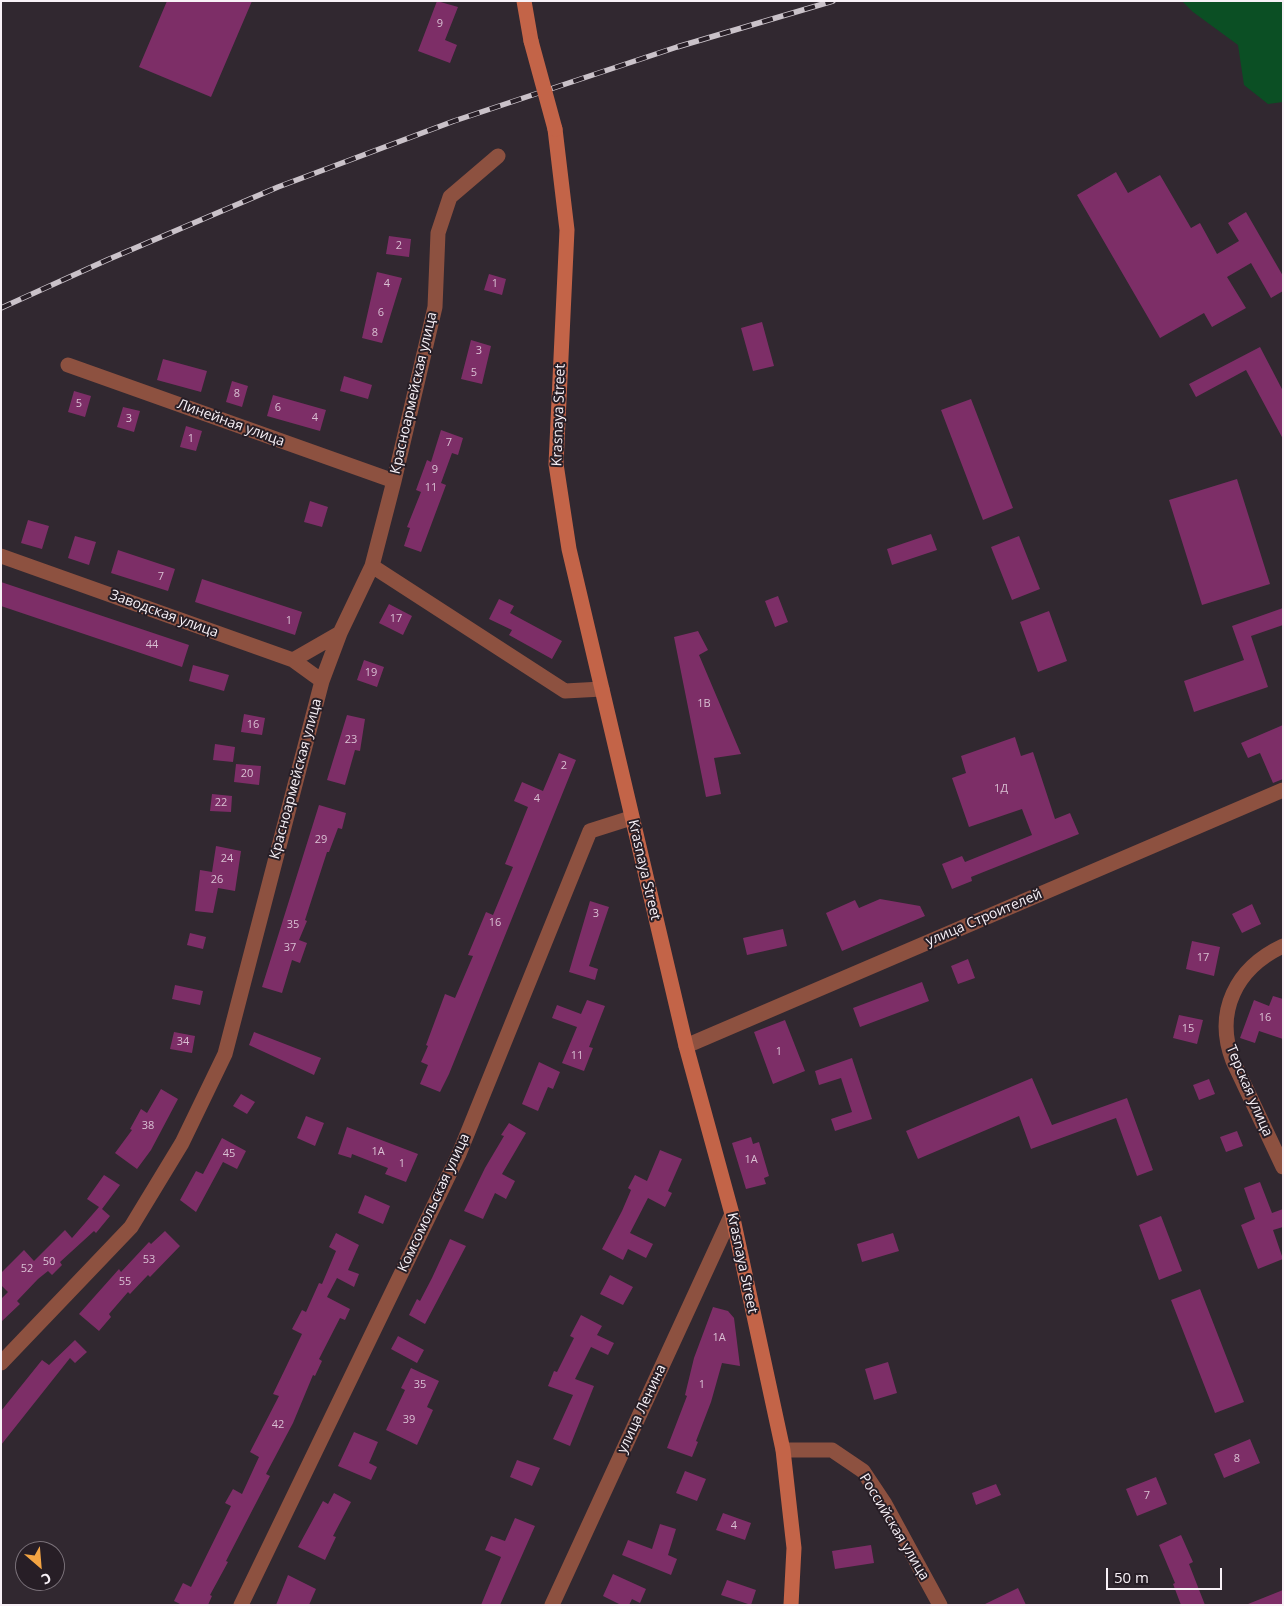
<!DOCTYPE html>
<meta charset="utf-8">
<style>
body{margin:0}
#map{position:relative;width:1284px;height:1606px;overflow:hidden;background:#312830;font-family:"Open Sans",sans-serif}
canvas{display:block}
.frame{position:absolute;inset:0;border:2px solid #f8f1f7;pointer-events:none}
.north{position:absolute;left:15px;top:1541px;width:50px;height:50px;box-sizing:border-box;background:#271e26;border:1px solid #7b727a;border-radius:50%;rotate:153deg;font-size:14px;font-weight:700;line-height:20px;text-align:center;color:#f8f1f7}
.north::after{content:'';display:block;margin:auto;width:18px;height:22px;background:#f3a443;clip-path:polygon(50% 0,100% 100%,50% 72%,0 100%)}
.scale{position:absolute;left:1106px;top:1568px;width:116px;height:22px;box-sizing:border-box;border:2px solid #f8f1f7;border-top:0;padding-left:6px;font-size:15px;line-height:18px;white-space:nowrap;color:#f8f1f7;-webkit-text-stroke:4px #271e26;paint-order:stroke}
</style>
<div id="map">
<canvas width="1284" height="1606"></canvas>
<div class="frame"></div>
<div class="north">С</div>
<div class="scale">50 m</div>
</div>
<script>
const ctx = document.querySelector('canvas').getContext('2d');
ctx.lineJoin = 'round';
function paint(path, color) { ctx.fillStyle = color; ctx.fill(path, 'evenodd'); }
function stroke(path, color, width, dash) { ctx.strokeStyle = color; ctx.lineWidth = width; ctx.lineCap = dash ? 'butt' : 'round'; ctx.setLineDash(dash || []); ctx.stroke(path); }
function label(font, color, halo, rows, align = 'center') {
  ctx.font = font + ' "Open Sans",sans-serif'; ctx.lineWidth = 4; ctx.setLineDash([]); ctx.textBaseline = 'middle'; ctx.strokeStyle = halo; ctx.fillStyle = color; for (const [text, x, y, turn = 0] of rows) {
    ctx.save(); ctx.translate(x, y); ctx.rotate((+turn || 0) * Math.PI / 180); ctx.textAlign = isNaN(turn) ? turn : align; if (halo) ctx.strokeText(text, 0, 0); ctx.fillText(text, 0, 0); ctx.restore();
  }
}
paint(new Path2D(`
 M1182,1h101v101l-15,2 -24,-19 -6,-40 -45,-33z`), '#0b4f24');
paint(new Path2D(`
 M167,1h85l-41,96 -72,-30z
 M437,1l21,6 -13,33 12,5 -7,18 -32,-12z
 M1116,172l12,21 32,-18 31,53 9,-5 17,31 22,-13 -11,-18 18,-11 37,64v15l-12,7 -20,-35 -24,14 19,31 -34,19 -8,-14 -44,25 -83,-143z
 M389,236l22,3 -2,18 -23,-3z
 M377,272l25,6 -20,65 -20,-5z
 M489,274l17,5 -4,16 -18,-5z
 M762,322l12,44 -21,5 -12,-43z
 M471,340l20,6 -9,38 -21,-5z
 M1260,347l23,44v48l-37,-69 -50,27 -7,-13z
 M163,359l44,12 -6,21 -44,-12z
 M344,376l28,9 -4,14 -28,-8z
 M232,381l16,5 -6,21 -16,-5z
 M74,391l17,5 -6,21 -17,-5z
 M273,395l53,15 -6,21 -53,-15z
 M971,399l42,109 -30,12 -42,-110z
 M123,407l17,4 -6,21 -17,-5z
 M186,426l16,5 -6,20 -16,-4z
 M441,430l22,8 -5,17 -6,-2 -11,30 5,2 -25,67 -17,-6 6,-18 -3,-1 14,-35 -5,-2 11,-30 4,2z
 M1237,479l33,105 -68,21 -33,-105z
 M310,501l18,6 -6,20 -18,-5z
 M28,520l21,6 -7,23 -21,-6z
 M931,534l6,16 -45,15 -5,-16z
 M75,536l21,6 -7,23 -21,-7z
 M1019,536l21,53 -28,11 -21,-53z
 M118,550l57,19 -7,22 -57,-18z
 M202,579l100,33 -7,23 -100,-33z
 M1,582l188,63 -7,22 -181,-61z
 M778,596l10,26 -13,5 -10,-26z
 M499,599l15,7 -4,7 52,28 -10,18 -43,-24 3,-5 -23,-11z
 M389,604l23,12 -9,19 -24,-12z
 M1283,608v17l-32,11 17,51 -74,25 -10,-31 60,-21 -12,-34z
 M1049,611l18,50 -29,11 -18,-50z
 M698,631l10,19 -9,5 42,99 -27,4 7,36 -15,3 -32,-160z
 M364,660l20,7 -7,20 -20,-7z
 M193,665l36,10 -5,16 -35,-10z
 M244,714l21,4 -3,17 -21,-3z
 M347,715l18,4 -5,32 -5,-1 -10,35 -18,-5z
 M1283,725v54l-10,4 -13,-30 -12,5 -7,-15z
 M1015,737l6,19 12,-4 22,67 15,-6 9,21 -108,43 1,4 -20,8 -10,-25 20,-8 3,6 67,-27 -10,-26 -53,18 -17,-49 14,-5 -5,-17z
 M215,744l20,3 -2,15 -20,-2z
 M559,753l17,7 -127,314 -9,18 -20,-8 8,-19 -7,-3 7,-16 -2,-1 19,-51 10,4 18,-42 -5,-1 18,-43 7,3 20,-48 -8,-3 23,-57 -14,-6 8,-19 21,9z
 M236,764l25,2 -2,19 -25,-3z
 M212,794l20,2 -1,16 -21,-1z
 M319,805l27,8 -4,16 -4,-1 -9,24h-2l-22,68 2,1 -8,19 8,3 -7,20 -8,-3 -10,33 -20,-6z
 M216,846l25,5 -6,40 -17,-3 -5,25 -18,-2 5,-41 12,2z
 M880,899l40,7 5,10 -83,35 -16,-38 29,-13 4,8z
 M590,901l19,6 -20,59 9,3 -3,11 -26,-8z
 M1252,904l9,20 -19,9 -10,-19z
 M783,929l4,17 -40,9 -4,-17z
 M190,933l16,4 -3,12 -16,-4z
 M1192,941l28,6 -6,29 -28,-7z
 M968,959l7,19 -17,6 -7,-18z
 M922,982l7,19 -69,26 -7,-19z
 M175,985l28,6 -3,14 -28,-6z
 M1273,996l10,3v40l-24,-8 -4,12 -15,-5 14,-38 15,6z
 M587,1000l18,6 -16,41 4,1 -9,23 -22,-8 15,-36 -25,-9 5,-13 24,9z
 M1179,1015l24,5 -6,24 -24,-6z
 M785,1020l20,51 -32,13 -19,-52z
 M174,1032l21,4 -3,17 -22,-4z
 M254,1032l67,26 -7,17 -65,-30z
 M852,1058l20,61 -37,12 -4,-12 21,-7 -11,-34 -22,7 -4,-14z
 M539,1062l21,10 -7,17 -5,-2 -10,24 -16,-7z
 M1032,1078l20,47 75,-27 26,72 -16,6 -21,-58 -85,31 -12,-33 -101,43 -12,-28z
 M1209,1079l6,15 -16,6 -6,-15z
 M161,1089l17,10 -27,51 -14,19 -22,-16 17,-23 -2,-1 11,-20 6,4z
 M241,1094l14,8 -8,12 -14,-8z
 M306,1116l18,7 -9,23 -18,-8z
 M509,1123l17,10 -24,41 13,7 -9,18 -11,-6 -12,26 -19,-8 21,-43 19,-32 -3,-1z
 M347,1127l71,27 -12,28 -21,-8 3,-6 -36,-14 -1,4 -13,-4z
 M1237,1131l6,15 -17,6 -6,-15z
 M751,1137l2,7 6,-2 10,34 -5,2 2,6 -20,5 -14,-46z
 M222,1138l24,13 -9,18 -14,-7 -27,50 -16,-12 16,-29 7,3z
 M660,1150l22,9 -14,32 4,2 -7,14 -17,-9 -18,35 23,11 -7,14 -18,-9 -5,11 -21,-11 20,-38 9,-21 -3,-2 7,-13 12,6z
 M104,1175l16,10 -18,24 8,7 -14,17 -2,-2 -34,31 2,3 -10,10 -4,-4 -10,8 -21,22 3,3 -19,18v-23l7,-7 -7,-7v-12l23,-23 10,11 31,-31 7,8 27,-31 -12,-8z
 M1260,1182l12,31 11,-4v18l-10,3 10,29 -25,10 -17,-44 14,-6 -11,-31z
 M365,1195l25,11 -7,18 -25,-11z
 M1161,1216l21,55 -23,9 -20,-55z
 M165,1231l15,15 -30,31 -2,-2 -18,19 -2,-2 -19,22 2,3 -12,14 -20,-17 40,-45 2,3 28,-30 2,2z
 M336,1233l23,12 -11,25 11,4 -5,13 -17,-9 -10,19 23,12 -5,11 -5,-2 -21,41 3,2 -7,15 -2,-1 -20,48 -27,51 4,2 -44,85 2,1 -18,33 2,1 -4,9h-26l-8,-4 9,-18 8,4 40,-81 -6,-3 8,-14 9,5 17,-37 -9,-5 29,-56 -6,-2 29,-60 -10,-5 10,-19 4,2 13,-29 3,1 14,-33 -7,-4z
 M893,1233l6,18 -37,11 -5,-18z
 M450,1239l16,7 -41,78 -16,-9 8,-16 3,2 12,-23z
 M610,1275l23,12 -10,18 -23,-11z
 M1200,1289l44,113 -29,11 -44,-113z
 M713,1307l15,4 6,7 6,48 -18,-3 -11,39 -15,39 2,1 -6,15 -25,-9 20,-52 -2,-1 9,-37z
 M581,1315l21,11 -5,9 17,8 -6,12 -17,-8 -16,32 19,7 -24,60 -17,-7 20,-44 -25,-9 6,-15 3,1 17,-34 -4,-2z
 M398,1336l26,14 -7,13 -26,-14z
 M75,1340l12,12 -12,11 -5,-5 -69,87v-34l41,-51 7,5z
 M888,1362l9,31 -23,7 -9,-31z
 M411,1368l28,13 -12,26 6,3 -16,35 -31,-15 19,-40 -4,-2z
 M354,1432l24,10 -9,21 8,4 -6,13 -33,-14z
 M1250,1439l10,24 -36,15 -10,-24z
 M517,1460l23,8 -8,18 -22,-9z
 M685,1471l21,8 -9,22 -21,-8z
 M1156,1477l11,27 -30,12 -11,-27z
 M996,1484l5,11 -25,10 -4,-12z
 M334,1493l17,9 -18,34 3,1 -11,23 -27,-13 25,-46 5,3z
 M723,1513l28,10 -6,17 -29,-10z
 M515,1518l20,8 -35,79h-19l20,-48 -16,-7 6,-14 14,5z
 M660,1524l16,5 -8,26 9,4 -6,16 -49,-20 6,-15 24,9z
 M1181,1535l12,27 -4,2 16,41h-24l-8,-21 2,-1 -16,-38z
 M871,1545l3,18 -39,6 -3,-18z
 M613,1574l33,15 -6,14 -8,-4 -3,6h-8l-18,-9z
 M288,1575l28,14 -7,16h-33z
 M727,1580l29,10 -5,15 -30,-10z
 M1018,1588l8,17h-43z
 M1283,1590v15h-35v-1z`), '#7d2e67');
stroke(new Path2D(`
 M68,365l326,116
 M1,556l292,104 29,21
 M372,566l193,125 37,-2
 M293,660l47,-27
 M1283,946c-47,22 -69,66 -50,115l50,106
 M686,1046l597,-256
 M1,1363l130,-136 51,-84 43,-89 97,-373 18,-48 32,-67 22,-85 41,-174 3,-74 12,-36 48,-41
 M783,1450h49l31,21 22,33 55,101
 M241,1605l218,-451 131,-323 41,-13
 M552,1605l180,-391`), '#8d5140', 15);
stroke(new Path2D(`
 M524,1l7,40
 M555,129l12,101 -11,234 13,85 117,497 46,168 51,236 11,98 -3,57`), '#c36448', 15);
const rail = new Path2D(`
 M1,308l106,-48 171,-73 176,-66 223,-74 156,-46`);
stroke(rail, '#cac2c9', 5.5);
stroke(rail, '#271e26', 4, [11]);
stroke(new Path2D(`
 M531,41l24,88`), '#c36448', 15);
label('11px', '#d9c0d3', null, [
 ["9",440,24],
 ["2",399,246],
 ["4",387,284],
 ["1",495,284],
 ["6",381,313],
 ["8",375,333],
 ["3",479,351],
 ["5",474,373],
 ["8",237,394],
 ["5",79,404],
 ["6",278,408],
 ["4",315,418],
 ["3",129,419],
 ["1",191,439],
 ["7",449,443],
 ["9",435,470],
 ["11",431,488],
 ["7",161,577],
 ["17",396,619],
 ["1",289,621],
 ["44",152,645],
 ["19",371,673],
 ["1В",704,704],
 ["16",253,725],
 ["23",351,740],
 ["2",564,766],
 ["20",247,774],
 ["1Д",1001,789],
 ["4",537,799],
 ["22",221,803],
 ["29",321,840],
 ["24",227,859],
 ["26",217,880],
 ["3",596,914],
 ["16",495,923],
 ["35",293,925],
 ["37",290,948],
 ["17",1203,958],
 ["16",1265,1018],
 ["15",1188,1029],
 ["34",183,1042],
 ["1",779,1052],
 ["11",577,1056],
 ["38",148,1126],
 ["1A",378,1152],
 ["45",229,1154],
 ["1A",751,1160],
 ["1",402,1164],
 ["53",149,1260],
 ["50",49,1262],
 ["52",27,1269],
 ["55",125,1282],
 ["1A",719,1338],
 ["35",420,1385],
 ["1",702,1385],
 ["39",409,1420],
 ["42",278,1425],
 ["8",1237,1459],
 ["7",1147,1496],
 ["4",734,1526]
]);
label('14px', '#f8f1f7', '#271e26', [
 ["Красноармейская улица",414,393,-77],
 ["Krasnaya Street",559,415,-88],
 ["Линейная улица",231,423,20],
 ["Заводская улица",164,614,20],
 ["Красноармейская улица",296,779,-75],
 ["Krasnaya Street",644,870,77],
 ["улица Строителей",984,918,-23],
 ["Терская улица",1249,1091,67],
 ["Комсомольская улица",434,1203,-65],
 ["Krasnaya Street",742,1263,78],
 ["улица Ленина",642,1409,-65],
 ["Российская улица",894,1527,59]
]);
</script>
